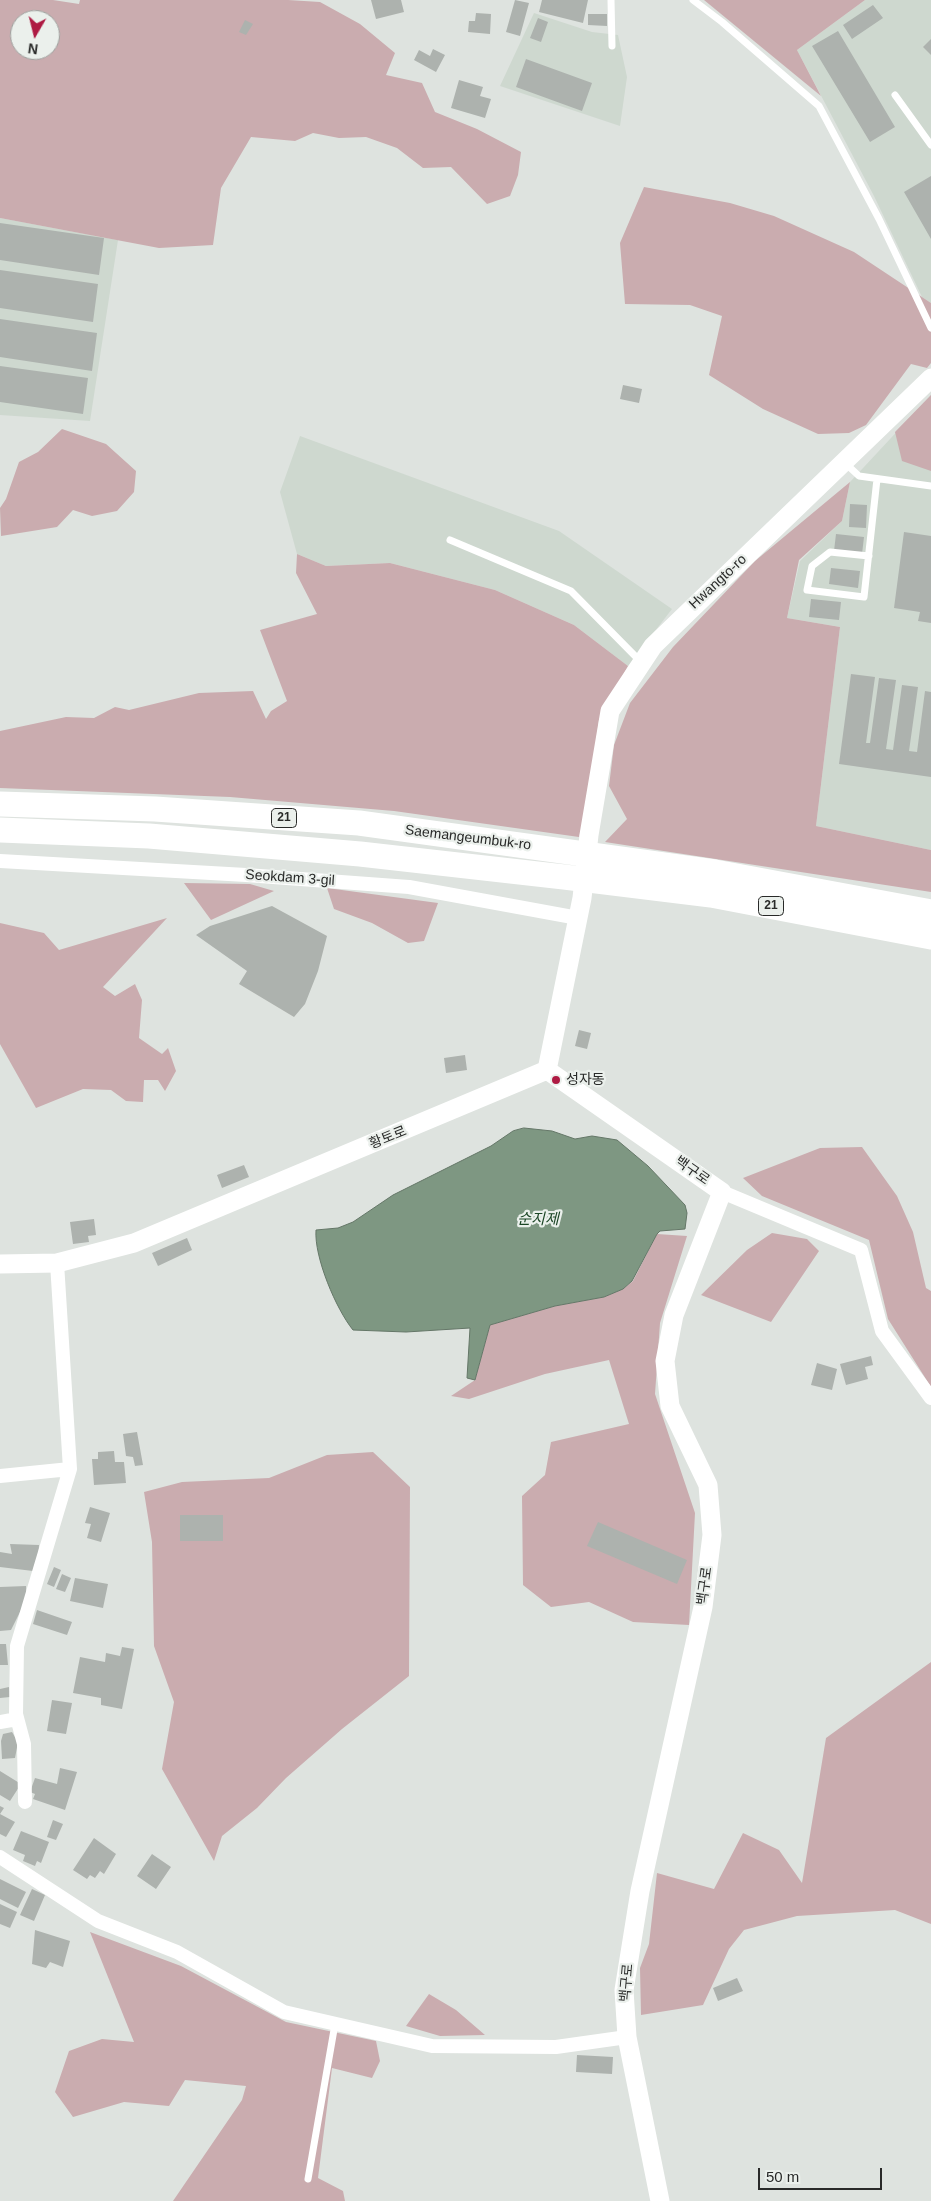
<!DOCTYPE html>
<meta charset="utf-8">
<style>
body{margin:0}
#map{position:relative;width:931px;height:2201px;overflow:hidden;background:#dee3df;font-family:Arial,sans-serif}
canvas{display:block}
.north{position:absolute;left:10px;top:10px;width:50px;height:50px;box-sizing:border-box;background:#ebf0ec;border:1px solid #9da19e;border-radius:50%;rotate:188deg;font-size:14px;font-weight:700;line-height:20px;text-align:center;color:#292a29}
.north::after{content:'';display:block;margin:auto;width:18px;height:22px;background:#ae1a43;clip-path:polygon(50% 0,100% 100%,50% 72%,0 100%)}
.scale{position:absolute;left:758px;top:2168px;width:124px;height:22px;box-sizing:border-box;border:2px solid #292a29;border-top:0;padding-left:6px;font-size:15px;line-height:18px;white-space:nowrap;color:#292a29;-webkit-text-stroke:4px #ebf0ec;paint-order:stroke}
</style>
<div id="map">
<canvas width="931" height="2201"></canvas>
<div class="north">N</div>
<div class="scale">50 m</div>
</div>
<script>
const ctx = document.querySelector('canvas').getContext('2d');
ctx.lineJoin = 'round';
function paint(path, color) { ctx.fillStyle = color; ctx.fill(path, 'evenodd'); }
function stroke(path, color, width, dash) { ctx.strokeStyle = color; ctx.lineWidth = width; ctx.lineCap = dash ? 'butt' : 'round'; ctx.setLineDash(dash || []); ctx.stroke(path); }
function label(font, color, halo, rows, align = 'center') {
  ctx.font = font + ' Arial,"Noto Sans KR",sans-serif'; ctx.lineWidth = 4.5; ctx.setLineDash([]); ctx.textBaseline = 'middle'; ctx.strokeStyle = halo; ctx.fillStyle = color; for (const [text, x, y, turn = 0] of rows) {
    ctx.save(); ctx.translate(x, y); ctx.rotate((+turn || 0) * Math.PI / 180); ctx.textAlign = isNaN(turn) ? turn : align; if (halo) ctx.strokeText(text, 0, 0); ctx.fillText(text, 0, 0); ctx.restore();
  }
}
paint(new Path2D(`
 M865,0h66v303l-9,-6 -48,-101 -77,-146z
 M534,13l58,19 26,3 9,42 -7,49 -120,-40z
 M0,218l118,22 -28,181 -90,-6z
 M931,395v455l-115,-24 24,-199 -53,-9 13,-57 42,-40 8,-39z
 M300,436l259,95 113,78 -44,57 -54,-41 -79,-35 -105,-27 -64,3 -29,-12 -17,-62z`), '#ced8cf');
paint(new Path2D(`
 M0,0h53l26,4 1,-4h208l32,2 40,22 35,29 -9,22 36,8 13,29 42,17 44,23 -3,23 -8,21 -23,8 -36,-37 -28,1 -26,-20 -31,-11 -27,1 -26,-5 -18,8 -44,-4 -30,51 -8,57 -54,3 -159,-30zM20,20h30v30h-30z
 M704,0h161l-68,50 24,46z
 M644,187l86,16 44,13 80,36 77,51v60l-4,5 -16,-4 -45,61 -17,8 -31,1 -55,-25 -54,-34 13,-59 -32,-11 -65,-1 -5,-61z
 M931,395v76l-29,-10 -7,-29z
 M62,429l44,15 30,27 -2,21 -17,19 -25,5 -19,-6 -16,17 -56,9 -1,-28 6,-9 13,-37 19,-10z
 M850,482l-8,39 -43,39 -12,58 53,9 -24,199 115,24v42l-326,-50 22,-23 -18,-33 5,-41 16,-42 43,-56 82,-86z
 M297,554l29,12 64,-3 105,27 79,35 54,41 -29,54 -12,89 -8,28 -185,-26 -164,-14 -230,-9v-57l66,-14 28,1 21,-11 14,3 70,-17 54,-2 13,28 5,-8 16,-10 -27,-71 57,-16 -21,-41z
 M184,883l66,1 24,7 -63,29z
 M327,888l111,15 -14,38 -16,2 -36,-20 -38,-14z
 M167,918l-64,69 12,9 20,-12 7,16 -3,38 23,16 6,-6 8,23 -11,20 -7,-11h-14l-1,22 -17,-1 -15,-11 -28,-1 -47,19 -36,-64v-121l44,10 15,17z
 M862,1147l35,49 16,36 13,56 5,3v96l-43,-68 -19,-79 -107,-44 -19,-18 77,-30z
 M772,1233l35,6 12,12 -48,71 -70,-27 46,-45z
 M657,1234l30,2 -27,87 -5,71 40,119 -6,112 -56,-3 -44,-20 -38,5 -28,-22 -1,-89 23,-21 6,-33 78,-18 -20,-64 -64,14 -76,25 -18,-3 24,-16 15,-55 65,-19 49,-9 19,-8 10,-8z
 M373,1452l37,35 -1,189 -67,53 -56,49 -29,30 -35,28 -8,25 -52,-92 12,-67 -20,-56 -2,-104 -8,-50 38,-10 87,-4 58,-23z
 M931,1662v262l-36,-14 -98,6 -53,14 -15,19 -26,56 -62,10 -1,-47 9,-24 8,-71 57,16 29,-56 36,17 23,33 24,-145z
 M90,1932l91,34 105,56 90,19 4,20 -8,17 -40,-10 -14,110 25,13 2,10h-172l69,-101 4,-14 -61,-6 -16,26 -45,-4 -51,15 -18,-25 14,-41 33,-12 32,3z
 M429,1994l27,16 29,25 -45,1 -34,-10z`), '#caacaf');
const water = new Path2D(`
 M524,1128l28,3 23,8 17,-3 25,4 31,26 37,39 2,8 -2,16 -25,2 -3,3 -25,47 -9,8 -19,8 -49,9 -65,19 -15,55 -8,-2 3,-50 -64,4 -53,-2c-17,-21 -39,-73 -37,-100l22,-2 15,-6 40,-27 98,-49 22,-15z`);
paint(water, '#7e9782');
stroke(water, '#647667', 1);
paint(new Path2D(`
 M371,0h30l3,12 -28,7z
 M515,0l14,3 -9,33 -14,-4z
 M542,0h46l-5,23 -44,-11z
 M873,5l10,13 -31,21 -9,-14z
 M476,13l15,1 -1,20 -22,-2 1,-11h6z
 M588,14h19v12l-19,-1z
 M538,18l10,4 -7,20 -11,-4z
 M245,20l8,4 -7,11 -7,-3z
 M838,31l57,96 -25,15 -58,-96z
 M931,39v16l-8,-8z
 M433,49l12,6 -9,17 -22,-12 5,-10 11,6z
 M526,59l66,24 -10,28 -66,-24z
 M459,80l24,7 -3,9 11,3 -6,19 -34,-10z
 M931,176v63l-27,-47z
 M0,223l104,15 -5,37 -99,-15z
 M0,270l98,14 -5,38 -93,-14z
 M0,319l97,14 -5,38 -92,-14z
 M0,366l88,12 -5,36 -83,-12z
 M623,385l19,4 -3,14 -19,-4z
 M850,504l17,1 -1,23 -17,-1z
 M904,532l27,4v87l-13,-2 2,-9 -26,-4z
 M836,534l28,3 -2,17 -28,-3z
 M831,568l29,3 -2,17 -29,-4z
 M811,599l30,3 -2,18 -30,-3z
 M851,674l24,3 -9,66h4l9,-65 17,2 -10,69 7,1 9,-65 16,2 -9,64 8,1 8,-61 6,1v85l-92,-13z
 M272,906l55,30 -9,35 -13,33 -11,13 -55,-33 8,-13 -51,-36 14,-9z
 M579,1030l12,3 -4,16 -12,-3z
 M465,1055l2,15 -21,3 -2,-15z
 M244,1165l5,12 -27,11 -5,-13z
 M94,1219l2,16 -8,1 1,6 -16,2 -3,-22z
 M187,1238l5,12 -34,16 -6,-13z
 M871,1356l2,9 -8,2 3,12 -22,6 -6,-21z
 M817,1363l20,6 -5,21 -21,-5z
 M137,1432l6,33 -8,1 -2,-9 -7,-1 -3,-22z
 M114,1451l1,11h9l2,21 -32,2 -2,-26h6v-7z
 M90,1507l20,6 -9,29 -14,-4 4,-14 -6,-1z
 M180,1515h43v26h-43z
 M598,1522l89,38 -10,24 -90,-38z
 M10,1544l29,1 -1,18 -5,8 -33,-4v-15l12,2z
 M54,1567l7,3 -7,17 -7,-3z
 M62,1574l9,4 -6,14 -9,-3z
 M75,1578l33,6 -5,24 -33,-7z
 M26,1586v14l-15,30 -11,1v-44z
 M37,1610l35,12 -5,13 -34,-11z
 M0,1644h6l2,21h-8z
 M122,1647l12,2 -12,60 -21,-4v-7l-28,-5 7,-36 25,5 1,-9 14,3z
 M9,1687l1,10 -10,1v-9z
 M52,1700l20,3 -6,31 -19,-3z
 M12,1732l6,10 -3,16 -13,1 -1,-18 2,-7z
 M60,1768l17,4 -12,38 -32,-11 2,-5 -5,-2 5,-14 22,6z
 M0,1771l21,13 -11,17 -10,-6z
 M0,1806l4,2 -4,6 15,8 -9,15 -6,-3z
 M53,1820l10,4 -7,16 -9,-3z
 M21,1831l28,11 -8,21 -4,-2 -2,5 -12,-5 2,-6 -12,-5z
 M94,1838l22,16 -12,20 -4,-3 -5,7 -5,-3 -3,4 -14,-9z
 M152,1854l19,13 -15,22 -19,-13z
 M0,1879l26,13 -8,16 -18,-9z
 M32,1889l13,6 -11,26 -14,-6z
 M0,1904l17,8 -7,16 -10,-4z
 M35,1930l35,11 -7,26 -13,-5 -4,6 -14,-4z
 M737,1978l6,13 -25,10 -5,-13z
 M577,2055l36,2 -1,17 -36,-2z`), '#adb2ae');
stroke(new Path2D(`
 M611,0l1,46
 M693,0l29,22 97,84 60,113 52,109
 M895,95l36,50
 M845,463l14,13 72,10
 M450,540l121,51 70,71
 M869,556l-39,-4 -18,14 -5,24 57,7 13,-118
 M308,2179l27,-155`), '#fff', 7);
stroke(new Path2D(`
 M0,861l246,14 163,12 169,31
 M722,1192l139,58 21,81 49,67
 M0,1476l70,-7
 M0,1722l17,-3
 M25,1802l-1,-58 -8,-30 1,-68 53,-177 -13,-206
 M0,1857l98,64 79,31 107,60 148,34 124,1 71,-10`), '#fff', 14);
stroke(new Path2D(`
 M547,1070l175,122 -48,123 -9,46 5,45 38,79 4,50 -9,72 -63,284 -16,99 3,47 33,164
 M0,1264l57,-1 77,-20 413,-173 35,-172 7,-63 21,-124 43,-65 278,-268`), '#fff', 19);
stroke(new Path2D(`
 M0,804l155,5 204,14 356,49 216,40
 M0,830l149,6 211,18 204,23 147,18 220,42`), '#fff', 25);
for (const [x, y, r, color] of [
 [556,1080,5,"#ae1a43"]
]) { const dot = new Path2D(); dot.arc(x, y, r, 0, 2 * Math.PI); ctx.fillStyle = color; ctx.fill(dot); stroke(dot, '#ebf0ec', 2); }
for (const [x, y, w] of [
 [284,818,25],
 [771,906,25]
]) { const box = new Path2D(); box.roundRect(x - w / 2, y - 9.5, w, 19, 4); ctx.fillStyle = '#ebf0ec'; ctx.fill(box); stroke(box, '#292a29', 1); }
label('bold 12px', '#292a29', null, [
 ["21",284,818],
 ["21",771,906]
]);
label('14px', '#292a29', '#ebf0ec', [
 ["Hwangto-ro",718,582,-43],
 ["Saemangeumbuk-ro",468,838,7],
 ["Seokdam 3-gil",290,878,4],
 ["황토로",388,1138,-22],
 ["백구로",692,1171,35],
 ["백구로",705,1586,-82],
 ["백구로",627,1983,-85]
]);
label('14px', '#292a29', '#ebf0ec', [
 ["성자동",566,1080]
], 'left');
label('italic 15px', '#1c4626', '#ebf0ec', [
 ["순지제",538,1220]
]);
</script>
